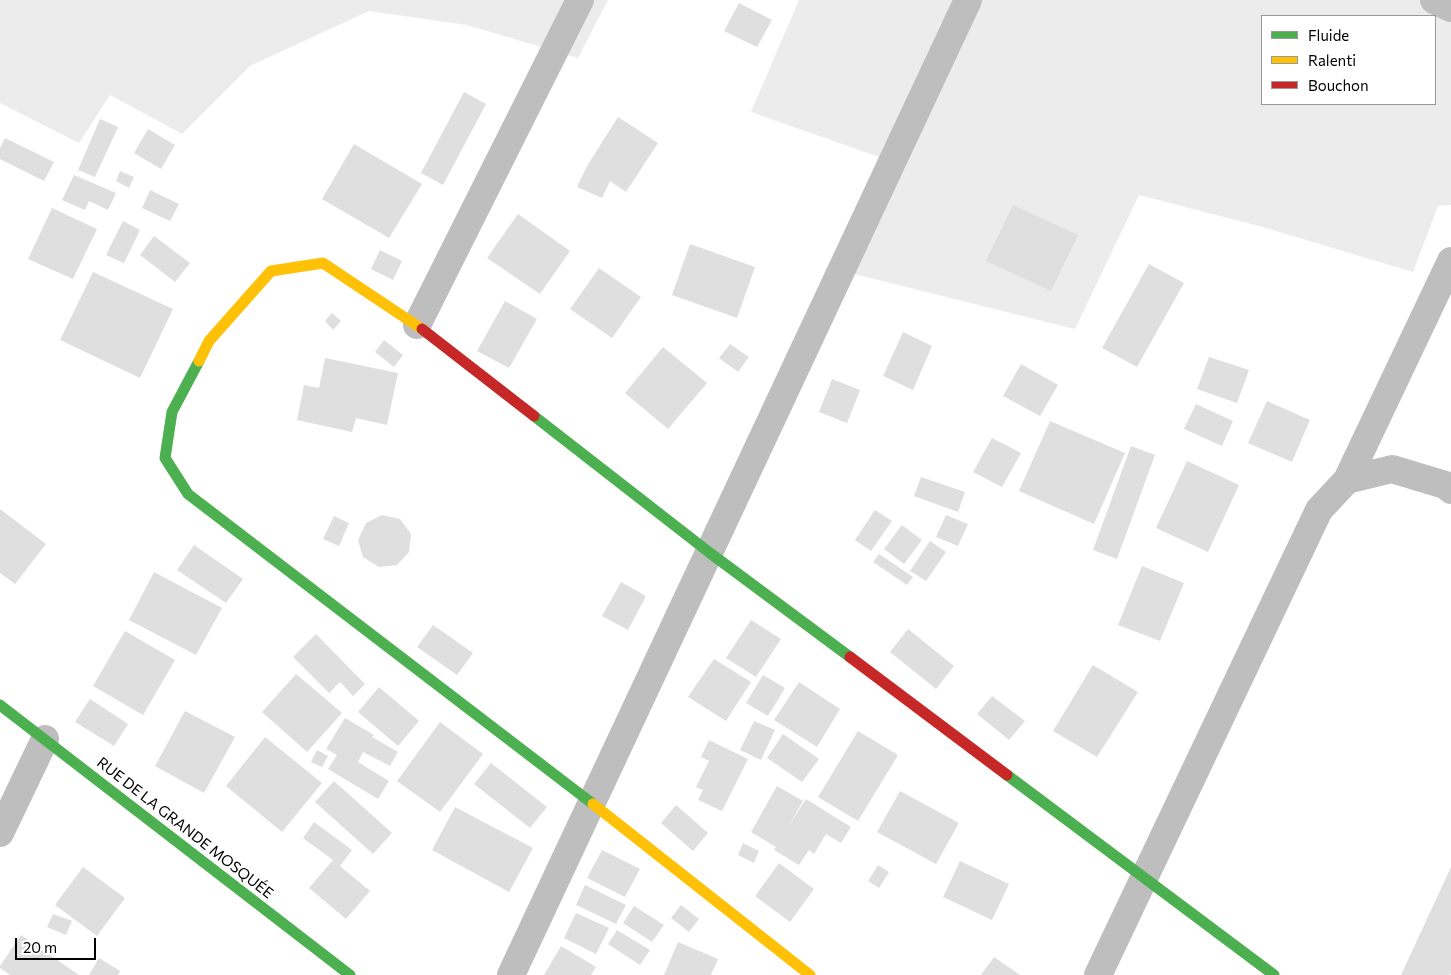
<!DOCTYPE html>
<meta charset="utf-8">
<style>
body{margin:0}
#map{position:relative;width:1451px;height:975px;overflow:hidden;background:#fff;font-family:Commissioner,sans-serif}
canvas{display:block}
.legend{position:absolute;left:1261px;top:15px;width:175px;height:90px;box-sizing:border-box;background:#fff;border:1px solid #999;margin:0;padding:6px 9px;list-style:none;font-size:15px;color:#000}
.legend li{display:flex;align-items:center;gap:10px;height:25px}
.legend b{width:25px;border:1px solid #999}
.scale{position:absolute;left:15px;top:938px;width:81px;height:22px;box-sizing:border-box;border:2px solid #000;border-top:0;padding-left:6px;font-size:15px;line-height:18px;white-space:nowrap;color:#000;-webkit-text-stroke:4px #fff;paint-order:stroke}
</style>
<div id="map">
<canvas width="1451" height="975"></canvas>
<ul class="legend">
<li><b style="height:6px;background:#4caf50"></b>Fluide</li>
<li><b style="height:6px;background:#ffc107"></b>Ralenti</li>
<li><b style="height:6px;background:#c62828"></b>Bouchon</li>
</ul>
<div class="scale">20 m</div>
</div>
<script>
const ctx = document.querySelector('canvas').getContext('2d');
ctx.lineJoin = 'round';
function paint(path, color) { ctx.fillStyle = color; ctx.fill(path, 'evenodd'); }
function stroke(path, color, width, dash) { ctx.strokeStyle = color; ctx.lineWidth = width; ctx.lineCap = dash ? 'butt' : 'round'; ctx.setLineDash(dash || []); ctx.stroke(path); }
function label(font, color, halo, rows, align = 'center') {
  ctx.font = font + ' Commissioner,sans-serif'; ctx.lineWidth = 5; ctx.setLineDash([]); ctx.textBaseline = 'middle'; ctx.strokeStyle = halo; ctx.fillStyle = color; for (const [text, x, y, turn = 0] of rows) {
    ctx.save(); ctx.translate(x, y); ctx.rotate((+turn || 0) * Math.PI / 180); ctx.textAlign = isNaN(turn) ? turn : align; if (halo) ctx.strokeText(text, 0, 0); ctx.fillText(text, 0, 0); ctx.restore();
  }
}
paint(new Path2D(`
 M0,0h608l-30,58 -111,-33 -98,-14 -119,55 -68,68 -72,-39 -31,48 -79,-40z
 M799,0h648l4,2v203l-13,1 -25,66 -150,-45 -124,-32 -64,134 -213,-53 -30,-9 47,-110 -128,-45zM1262,16h173v88h-173z`), '#ececec');
paint(new Path2D(`
 M739,3l33,17 -15,27 -33,-16z
 M464,92l22,12 -43,81 -22,-12z
 M618,117l40,26 -32,49 -16,-11 -8,17 -25,-11 10,-21z
 M100,119l18,8 -23,50 -17,-7z
 M148,129l27,16 -14,24 -27,-16z
 M5,138l49,24 -10,19 -44,-22v-11z
 M354,144l68,40 -33,54 -67,-39z
 M120,171l14,6 -5,11 -13,-7z
 M74,175l42,18 -8,17 -19,-9 -4,9 -23,-10z
 M150,190l29,14 -9,17 -28,-13z
 M1013,205l65,30 -27,56 -65,-30z
 M52,208l45,21 -24,50 -45,-20z
 M518,214l52,37 -30,43 -53,-36z
 M123,221l17,9 -16,33 -18,-8z
 M154,236l36,27 -15,19 -35,-27z
 M690,244l65,23 -18,51 -65,-23z
 M380,250l22,11 -9,19 -22,-11z
 M1149,264l35,19 -47,84 -35,-19z
 M599,268l42,29 -29,41 -42,-29z
 M93,272l80,37 -33,69 -80,-38z
 M505,301l32,18 -28,49 -32,-17z
 M332,313l9,8 -8,9 -8,-9z
 M903,332l29,14 -19,44 -30,-14z
 M384,340l19,15 -9,12 -19,-15z
 M730,344l19,13 -11,15 -19,-14z
 M663,347l44,36 -39,46 -43,-36z
 M1209,357l40,13 -12,33 -40,-14z
 M325,358l73,15 -11,52 -31,-7 -4,14 -55,-12 7,-35 15,3z
 M1021,364l37,21 -18,31 -37,-20z
 M832,379l28,11 -13,33 -28,-11z
 M1267,401l43,19 -18,42 -44,-19z
 M1196,404l37,17 -11,25 -38,-17z
 M1050,421l75,32 -31,71 -75,-33z
 M992,438l29,15 -19,34 -29,-15z
 M1131,446l24,9 -38,104 -24,-9z
 M1187,461l52,24 -31,67 -52,-24z
 M921,477l44,15 -7,20 -44,-16z
 M0,509l46,35 -31,40 -15,-11z
 M875,510l17,11 -21,30 -16,-11z
 M382,515l18,4 11,15 -2,18 -12,13 -18,2 -16,-10 -5,-17 8,-17z
 M946,515l22,9 -10,22 -22,-9z
 M334,516l15,7 -10,23 -16,-7z
 M902,525l20,15 -18,24 -20,-15z
 M930,541l16,11 -20,29 -16,-10z
 M194,545l49,34 -17,24 -49,-33z
 M879,554l34,23 -6,8 -34,-23z
 M1142,566l42,17 -24,58 -42,-16z
 M154,572l68,36 -26,47 -67,-35z
 M621,582l25,14 -18,34 -26,-14z
 M751,620l30,19 -25,38 -30,-19z
 M433,625l40,28 -16,22 -40,-28z
 M908,629l46,37 -18,23 -46,-37z
 M125,631l50,29 -32,55 -50,-29z
 M316,634l49,50 -12,12 -13,-14 -11,11 -36,-36z
 M714,659l37,23 -25,39 -38,-24z
 M1093,665l45,27 -41,65 -44,-26z
 M296,674l46,39 -35,39 -45,-40z
 M763,675l22,13 -17,28 -22,-13z
 M799,682l41,27 -23,38 -43,-27z
 M379,687l40,34 -21,25 -40,-34z
 M992,696l33,25 -16,19 -32,-26z
 M90,699l38,25 -14,22 -39,-24z
 M185,711l50,26 -31,56 -49,-27z
 M345,718l29,17 -2,2 26,15 -8,14 -27,-14 -5,10 31,19 -11,18 -50,-30 9,-14 -11,-6z
 M754,721l21,9 -14,30 -21,-10z
 M440,722l43,32 -43,58 -43,-31z
 M858,731l40,24 -40,66 -40,-24z
 M783,734l36,25 -17,23 -35,-24z
 M265,737l57,46 -40,49 -56,-46z
 M709,740l39,19 -26,52 -24,-11 5,-10 -7,-3 13,-26 -8,-4z
 M317,750l11,6 -6,11 -11,-5z
 M491,763l56,44 -17,21 -56,-44z
 M334,781l58,52 -19,21 -58,-52z
 M777,786l26,15 -15,26 18,-28 45,28 -10,16 -15,-9 -12,20 -5,-4 -10,15 -25,-15 2,-3 -25,-15z
 M900,791l59,32 -23,41 -59,-32z
 M676,805l32,28 -15,18 -32,-28z
 M455,807l78,41 -24,44 -77,-42z
 M314,822l38,28 -12,16 30,25 -24,28 -37,-31 24,-28 -30,-22z
 M743,843l16,8 -5,12 -16,-8z
 M602,850l38,19 -15,28 -38,-19z
 M960,861l49,23 -17,36 -49,-23z
 M779,863l35,26 -24,33 -35,-26z
 M878,865l11,7 -10,16 -11,-7z
 M83,867l42,31 -28,38 -42,-31z
 M1451,867v106l-1,2h-49z
 M585,885l41,20 -10,19 -40,-19z
 M681,905l18,14 -10,13 -18,-14z
 M634,906l30,19 -12,17 -29,-19z
 M576,913l33,15 -13,26 -32,-16z
 M53,914l19,7 -6,14 -19,-8z
 M617,930l33,20 -10,15 -32,-21z
 M21,935l58,40h-69l-10,-7v-2z
 M678,942l40,17 -7,16h-47z
 M561,946l35,21 -5,8h-47z
 M994,957l26,18h-39z
 M99,958l21,13 -2,4h-29z`), '#dfdfdf');
stroke(new Path2D(`
 M1434,0l17,8
 M417,325l163,-325
 M1347,480l104,-219
 M0,833l45,-94
 M511,975l457,-975
 M1098,975l221,-465 28,-30 45,-11 53,16 6,5`), '#bebebe', 28);
stroke(new Path2D(`
 M199,361l-27,51 -7,46 23,36 405,310
 M534,416l176,137 140,104
 M0,705l350,270
 M1007,775l267,200`), '#4caf50', 11);
stroke(new Path2D(`
 M199,361l10,-20 62,-70 52,-8 99,66
 M593,804l217,171`), '#ffc107', 11);
stroke(new Path2D(`
 M422,329l112,87
 M850,657l157,118`), '#c62828', 11);
label('15px', '#000', '#fff', [
 ["RUE DE LA GRANDE MOSQUÉE",185,828,38]
]);
</script>
